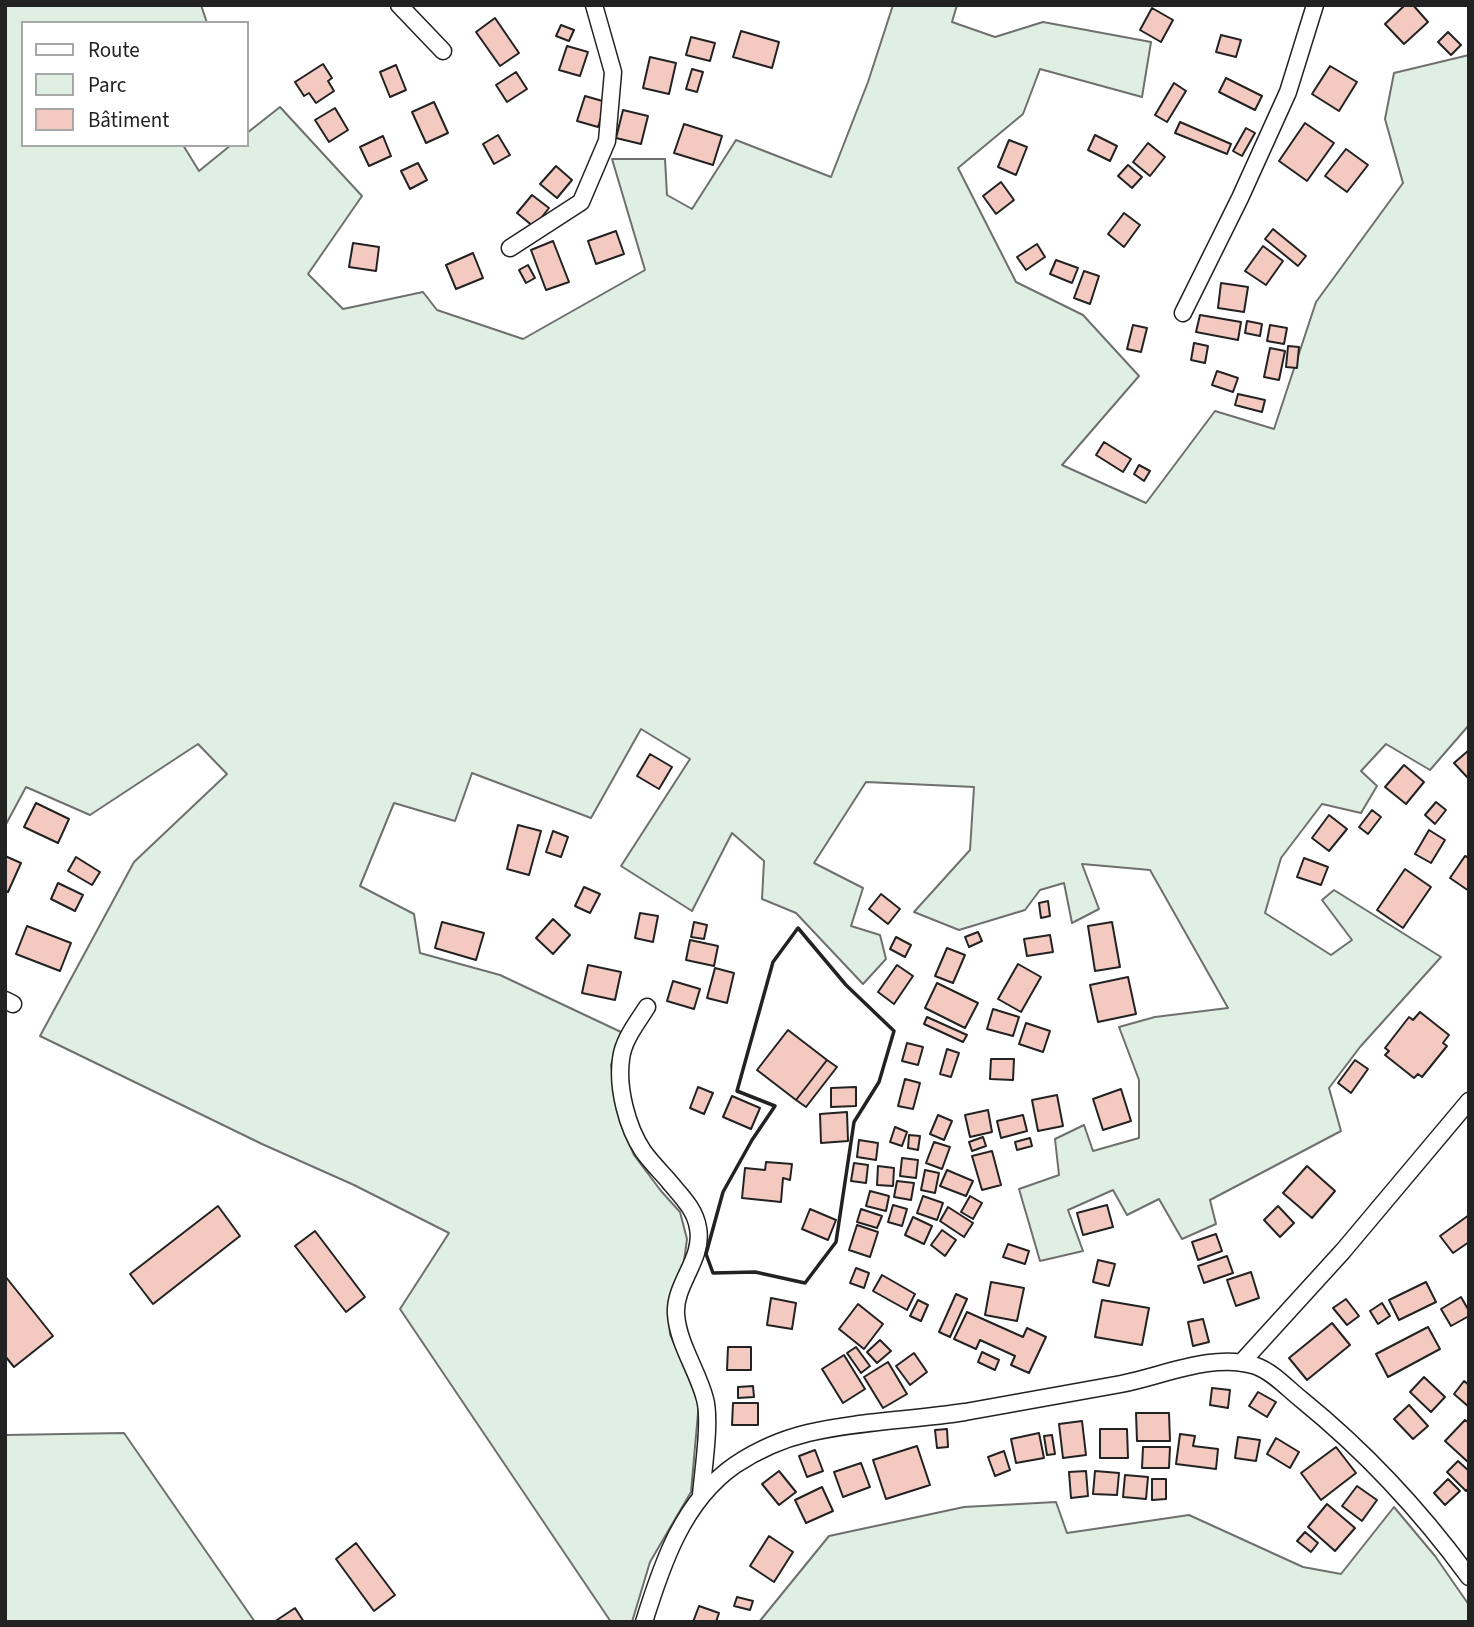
<!DOCTYPE html>
<meta charset="utf-8">
<style>
body{margin:0}
#map{position:relative;width:1474px;height:1627px;overflow:hidden;background:#fff;font-family:"Source Sans 3",sans-serif}
canvas{display:block}
.frame{position:absolute;inset:0;border:7px solid #222;pointer-events:none}
.legend{position:absolute;left:21px;top:21px;width:228px;height:126px;box-sizing:border-box;background:#fff;border:2px solid #a7a7a7;margin:0;padding:9px 12px;list-style:none;font-size:21px;color:#222}
.legend li{display:flex;align-items:center;gap:14px;height:35px}
.legend b{width:35px;border:2px solid #a7a7a7}
</style>
<div id="map">
<canvas width="1474" height="1627"></canvas>
<div class="frame"></div>
<ul class="legend">
<li><b style="height:9px;background:#fff"></b>Route</li>
<li><b style="height:19px;background:#e0efe3"></b>Parc</li>
<li><b style="height:19px;background:#f3c9c0"></b>Bâtiment</li>
</ul>
</div>
<script>
const ctx = document.querySelector('canvas').getContext('2d');
ctx.lineJoin = 'round';
function paint(path, color) { ctx.fillStyle = color; ctx.fill(path, 'evenodd'); }
function stroke(path, color, width, dash) { ctx.strokeStyle = color; ctx.lineWidth = width; ctx.lineCap = dash ? 'butt' : 'round'; ctx.setLineDash(dash || []); ctx.stroke(path); }
const green = new Path2D(`
 M5,5h196l6,18h-184v122h160l16,26 32,-26h16v-12l33,-26 82,89 -54,78 35,35 80,-17 14,18 86,29 122,-69 -33,-111h53l2,36 25,14 44,-69 95,37 37,-95 25,-77h64l-5,17 43,15 48,-15 108,20 -9,55 -102,-28 -17,45 -65,54 58,114 67,33 56,61 -77,89 84,38 69,-92 59,18 42,-127 87,-119 -18,-64 9,-46 75,-18v670l-39,45 -44,-26 -25,27 16,15 -16,27 -39,-9 -41,54 -16,55 66,42 21,-15 -30,-40 12,-10 107,67 -81,90 -31,41 12,43 -131,69 6,24 -34,15 -23,-40 -32,16 -14,-25 -45,20 15,41 -43,10 -21,-72 40,-14 -4,-36 29,-14 9,26 46,-13v-58l-20,-53 36,-10 73,-9 -78,-138 -68,-6 17,45 -27,14 -8,-40 -24,7 -15,20 -66,20 -45,-18 56,-62 4,-63 -108,-5 -52,81 49,25 -12,38 29,9 6,24 -23,25 -67,-71 -34,-14 2,-38 -32,-28 -40,78 -71,-45 69,-107 -49,-30 -50,89 -119,-45 -17,48 -61,-18 -34,83 54,28 6,39 80,22 121,57 -10,33 9,57 14,33 27,36 19,21 7,27 -3,22 -16,42 2,31 29,68 -8,90 -41,70 -18,60h-21l-211,-313 49,-76 -95,-48 -92,-41 -222,-108 94,-174 93,-88 -29,-30 -108,71 -64,-28 -21,39z
 M124,1433l131,189h-250v-187z
 M1056,1502l11,31 122,-18 114,52 38,7 53,-67 41,49 34,49v17h-710l70,-86 135,-29z`);
paint(green, '#e0efe3');
stroke(green, '#6f6f6f', 2);
const building = new Path2D(`
 M1405,5h8l15,17 -24,22 -19,-20z
 M1152,8l21,12 -12,22 -21,-12z
 M495,18l24,35 -19,13 -24,-34z
 M561,25l13,5 -5,11 -13,-5z
 M741,31l38,11 -7,26 -39,-11z
 M1448,32l13,13 -10,10 -13,-13z
 M1221,35l20,5 -5,17 -20,-5z
 M691,37l24,6 -5,18 -24,-6z
 M567,46l21,6 -8,24 -21,-6z
 M650,57l26,6 -7,31 -26,-6z
 M323,64l9,14 -4,3 6,10 -18,12 -7,-10 -5,3 -9,-14z
 M396,65l10,25 -16,7 -10,-25z
 M1330,66l27,16 -18,29 -27,-17z
 M692,69l11,3 -6,20 -11,-3z
 M516,72l11,17 -20,13 -11,-17z
 M1226,78l36,18 -7,14 -36,-18z
 M1174,83l12,8 -19,31 -12,-7z
 M585,96l21,6 -8,25 -21,-6z
 M434,102l14,31 -22,10 -14,-31z
 M335,108l13,22 -19,12 -14,-22z
 M623,110l25,6 -7,28 -25,-6z
 M1180,122l51,22 -4,10 -52,-21z
 M1305,123l29,20 -27,38 -28,-20z
 M684,124l38,12 -9,29 -39,-12z
 M1246,128l9,5 -13,23 -9,-5z
 M498,135l12,20 -16,9 -11,-20z
 M1095,135l22,11 -7,15 -22,-11z
 M383,136l8,20 -22,10 -9,-19z
 M1009,140l18,7 -11,28 -18,-8z
 M1148,143l17,14 -15,19 -17,-14z
 M1346,149l22,16 -21,27 -22,-16z
 M418,163l9,17 -17,9 -9,-18z
 M1128,165l14,12 -10,11 -14,-12z
 M556,166l16,14 -15,18 -17,-14z
 M1001,182l13,18 -18,14 -13,-18z
 M532,195l17,13 -15,19 -17,-14z
 M1124,213l16,12 -16,22 -16,-13z
 M1273,229l33,27 -8,10 -33,-27z
 M616,231l8,23 -28,10 -8,-23z
 M553,241l16,41 -23,8 -15,-40z
 M353,243l26,4 -3,24 -27,-4z
 M1037,244l8,13 -19,13 -9,-13z
 M1263,246l20,15 -17,24 -21,-14z
 M473,253l10,25 -27,11 -10,-24z
 M1056,260l22,8 -6,15 -22,-9z
 M528,265l7,13 -9,5 -7,-13z
 M1084,271l15,5 -9,28 -16,-6z
 M1221,283l27,4 -4,25 -26,-4z
 M1200,315l41,7 -3,18 -42,-8z
 M1247,321l15,3 -2,12 -15,-3z
 M1133,325l14,3 -6,24 -14,-3z
 M1270,325l17,3 -3,16 -17,-3z
 M1194,343l14,3 -3,17 -14,-3z
 M1288,346l11,1 -2,21 -11,-1z
 M1270,348l15,3 -6,29 -15,-3z
 M1217,371l21,7 -5,14 -21,-7z
 M1238,394l27,6 -3,12 -27,-7z
 M1104,442l27,17 -8,13 -27,-17z
 M1139,465l11,6 -6,10 -10,-7z
 M1469,750v25l-2,2 -13,-14z
 M650,754l22,13 -13,22 -22,-13z
 M1404,765l20,17 -18,22 -21,-17z
 M1436,802l10,8 -11,14 -10,-9z
 M36,803l33,16 -11,24 -34,-16z
 M1372,810l9,7 -13,17 -9,-7z
 M1329,815l18,14 -18,22 -17,-13z
 M518,825l23,6 -12,44 -22,-6z
 M1429,830l16,10 -14,23 -16,-9z
 M553,831l15,6 -7,20 -15,-5z
 M5,856l16,7 -13,29 -3,-1z
 M1465,856l4,2v33l-19,-13z
 M76,857l24,15 -8,13 -24,-14z
 M1304,858l24,9 -7,18 -24,-8z
 M1405,869l26,18 -28,41 -26,-18z
 M58,883l25,12 -8,16 -24,-12z
 M584,887l16,7 -10,19 -15,-7z
 M881,894l19,15 -12,15 -19,-15z
 M1048,901l2,15 -9,2 -2,-15z
 M640,913l18,3 -5,26 -18,-4z
 M553,919l17,16 -17,19 -17,-16z
 M442,922l42,11 -8,27 -41,-12z
 M694,922l13,3 -3,14 -13,-2z
 M1112,922l8,45 -25,4 -7,-45z
 M27,926l44,17 -11,28 -44,-17z
 M978,932l4,9 -13,6 -4,-10z
 M1050,935l3,17 -26,4 -3,-17z
 M896,937l15,8 -6,12 -15,-8z
 M690,940l28,6 -4,20 -28,-6z
 M947,948l18,7 -12,28 -18,-7z
 M1018,964l23,13 -20,35 -23,-13z
 M588,965l33,7 -6,28 -33,-7z
 M897,965l16,11 -19,28 -16,-12z
 M715,968l19,5 -7,30 -20,-5z
 M1128,977l8,37 -38,8 -8,-37z
 M673,981l27,8 -6,20 -27,-8z
 M937,983l41,20 -13,25 -40,-20z
 M993,1009l26,8 -6,19 -26,-7z
 M1420,1012l29,23 -6,8 4,3 -25,31 -4,-3 -4,4 -29,-23 4,-4 -4,-3 24,-31 4,3z
 M927,1017l40,18 -4,7 -39,-18z
 M1026,1023l24,8 -7,21 -24,-8z
 M788,1030l39,30 -31,40 -39,-30z
 M907,1043l16,4 -5,18 -16,-4z
 M947,1049l12,4 -8,24 -11,-3z
 M991,1059h23l-1,21 -23,-1z
 M827,1060l10,7 -31,40 -10,-7z
 M1355,1060l13,9 -17,24 -13,-10z
 M905,1079l15,4 -7,26 -15,-3z
 M698,1087l15,6 -9,21 -14,-6z
 M856,1087v19l-25,1v-19z
 M1121,1089l10,32 -28,9 -10,-31z
 M1057,1095l6,31 -25,5 -6,-31z
 M732,1096l28,12 -9,21 -28,-12z
 M988,1110l4,22 -22,5 -5,-22z
 M847,1112l1,29 -27,2 -1,-29z
 M938,1115l14,6 -8,19 -14,-6z
 M1023,1115l4,16 -26,7 -4,-17z
 M895,1127l12,5 -5,14 -12,-4z
 M909,1135l11,1 -2,14 -10,-2z
 M983,1137l3,9 -14,5 -3,-9z
 M1030,1138l2,8 -15,4 -2,-8z
 M859,1140l19,3 -2,17 -19,-3z
 M934,1142l16,5 -8,22 -16,-6z
 M992,1151l9,34 -19,5 -10,-34z
 M902,1158l16,2 -2,18 -16,-2z
 M766,1162l26,2 -2,16 -7,-2 -2,24 -39,-4 3,-30 20,2z
 M854,1163l14,2 -2,18 -15,-2z
 M878,1166l16,2 -1,18 -16,-1z
 M1307,1166l28,25 -23,27 -29,-25z
 M925,1170l14,3 -4,20 -14,-3z
 M947,1170l26,11 -7,15 -26,-10z
 M897,1181l17,2 -3,17 -17,-3z
 M870,1191l19,5 -3,15 -20,-5z
 M923,1196l20,7 -6,17 -20,-7z
 M970,1196l12,7 -9,16 -12,-7z
 M893,1205l14,4 -5,17 -14,-4z
 M1107,1205l6,22 -30,8 -6,-22z
 M218,1206l22,30 -87,68 -23,-30z
 M1278,1206l16,17 -14,14 -16,-17z
 M948,1207l25,16 -9,14 -24,-16z
 M810,1209l26,11 -8,20 -26,-11z
 M861,1209l21,7 -5,12 -20,-6z
 M1469,1215v27l-16,11 -13,-17z
 M913,1217l19,9 -8,18 -19,-9z
 M857,1225l21,7 -8,25 -21,-7z
 M942,1230l14,10 -11,16 -14,-11z
 M315,1231l50,66 -19,15 -51,-66z
 M1216,1234l6,17 -24,9 -6,-18z
 M1008,1244l21,7 -4,13 -22,-7z
 M1227,1256l6,17 -29,10 -6,-17z
 M1098,1260l17,4 -6,22 -16,-4z
 M856,1268l13,5 -5,15 -14,-5z
 M1251,1272l8,26 -23,8 -9,-26z
 M882,1275l33,19 -8,16 -34,-19z
 M5,1276l48,60 -39,31 -9,-11z
 M991,1282l33,6 -7,33 -32,-6z
 M1426,1282l10,20 -37,18 -10,-20z
 M956,1294l11,5 -17,38 -11,-5z
 M1461,1297l8,14v5l-18,10 -10,-17z
 M771,1298l25,5 -4,26 -25,-4z
 M1346,1299l13,17 -12,9 -14,-17z
 M918,1300l10,5 -7,16 -11,-5z
 M1102,1300l47,8 -7,37 -47,-8z
 M1382,1303l8,13 -12,8 -8,-13z
 M858,1304l25,20 -19,25 -25,-20z
 M967,1312l56,25 4,-9 19,9 -17,36 -18,-8 4,-9 -35,-16 -4,9 -22,-10z
 M1203,1319l6,23 -16,4 -5,-24z
 M1332,1323l18,22 -43,35 -18,-22z
 M1428,1327l12,22 -52,28 -12,-23z
 M880,1340l11,11 -14,12 -10,-11z
 M728,1347h23v23h-24z
 M856,1347l14,19 -9,7 -14,-20z
 M982,1352l17,8 -4,10 -17,-8z
 M914,1353l13,19 -17,13 -14,-19z
 M844,1355l21,34 -22,14 -21,-34z
 M888,1362l19,32 -24,14 -19,-31z
 M1424,1377l21,20 -14,15 -21,-20z
 M1464,1381l5,4v22l-15,-13z
 M753,1386l1,11 -16,1v-11z
 M1212,1388l18,2 -2,18 -18,-3z
 M1258,1392l18,10 -9,15 -18,-11z
 M733,1403h25v22h-26z
 M1409,1405l19,21 -15,13 -19,-20z
 M1136,1413h33l1,28h-33z
 M1465,1420l4,3v40l-24,-22z
 M1082,1421l4,34 -23,3 -4,-34z
 M947,1429l1,18 -11,1 -2,-18z
 M1100,1429h27l1,29h-28z
 M1039,1433l5,25 -28,5 -5,-24z
 M1180,1434l15,2 -2,10 25,3 -2,20 -40,-5z
 M1052,1435l3,19 -8,1 -3,-19z
 M1238,1437l22,3 -4,21 -21,-3z
 M1276,1438l23,14 -9,16 -23,-14z
 M917,1446l13,39 -44,14 -13,-39z
 M1143,1447h27l-1,21h-27z
 M1336,1447l20,26 -35,27 -20,-27z
 M815,1450l8,21 -16,6 -8,-21z
 M1004,1451l6,19 -15,6 -7,-19z
 M1458,1461l11,10v17l-3,3 -19,-19z
 M861,1463l9,24 -27,10 -9,-25z
 M779,1471l17,21 -17,13 -17,-21z
 M1086,1471l2,25 -17,2 -2,-26z
 M1095,1471l24,2 -2,22 -24,-1z
 M1125,1475l23,2 -2,22 -23,-2z
 M1152,1479h14v20l-14,1z
 M1448,1479l12,12 -15,14 -11,-12z
 M1357,1486l20,14 -15,21 -20,-15z
 M822,1487l11,24 -27,12 -11,-23z
 M1327,1504l28,24 -20,23 -27,-24z
 M1305,1532l13,11 -7,9 -14,-11z
 M769,1536l24,16 -19,30 -24,-16z
 M356,1543l39,52 -21,16 -38,-52z
 M737,1597l16,4 -3,9 -16,-4z
 M699,1606l20,7 -3,9h-23z
 M295,1608l9,14h-30z`);
paint(building, '#f3c9c0');
stroke(building, '#222', 2);
const street = new Path2D(`
 M399,5l44,46
 M510,248l71,-46 26,-61 6,-69 -19,-67
 M1183,313l57,-115 48,-106 27,-87
 M5,1000l8,4
 M647,1007c-10,16 -24,33 -26,52 -4,29 6,68 22,92 7,10 16,19 24,28 12,15 28,29 31,49 6,31 -24,56 -22,86 2,30 22,57 29,85 6,22 -2,72 -4,96
 M1241,1363l102,-112 126,-150
 M644,1622c18,-58 39,-121 91,-157 21,-14 48,-26 73,-32 51,-12 105,-13 157,-21 52,-9 104,-19 156,-28 42,-8 92,-32 135,-18 17,6 32,23 46,34 64,52 118,110 167,177`);
stroke(street, '#222', 19);
stroke(street, '#fff', 16);
stroke(new Path2D(`
 M798,928l48,57 48,46 -15,51 -25,40 -18,120 -31,41 -50,-11 -42,1 -7,-19 17,-62 29,-52 23,-34 -38,-15 36,-129z`), '#222', 3.5);
</script>
